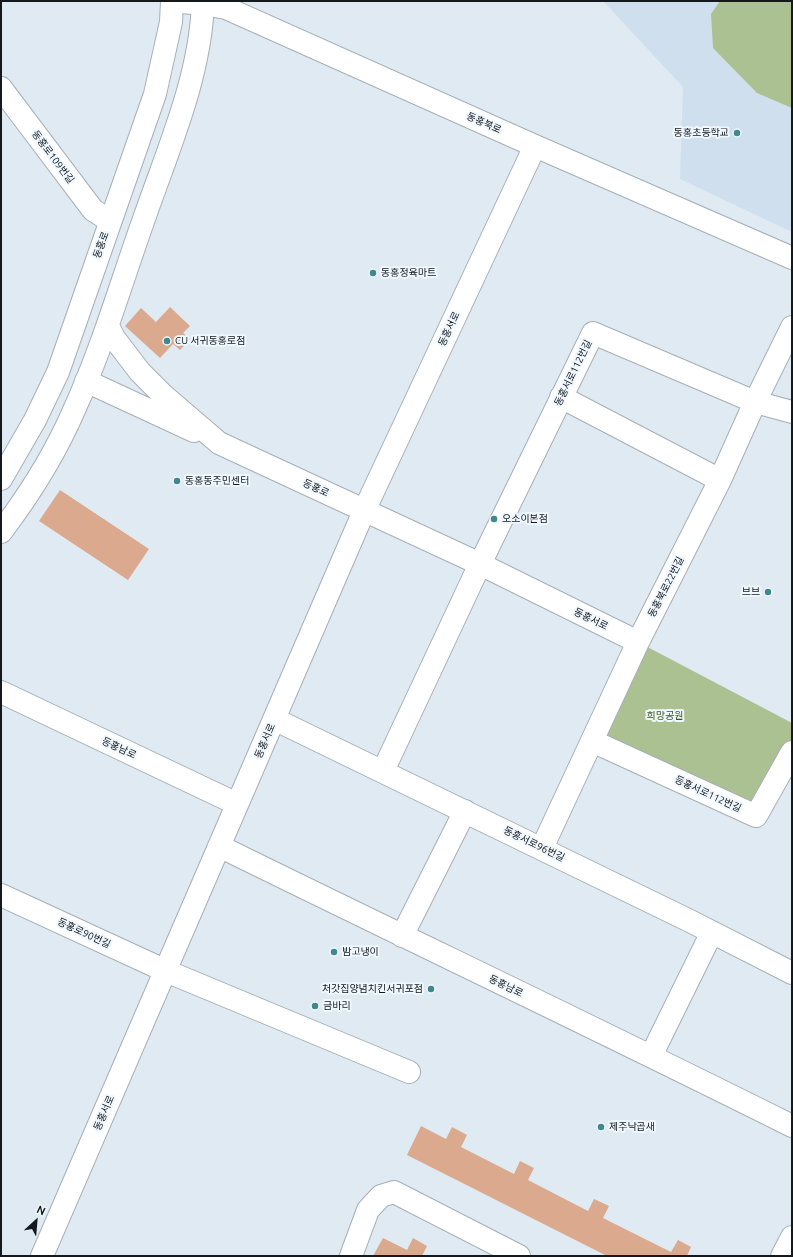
<!DOCTYPE html>
<meta charset="utf-8">
<style>
body{margin:0}
#map{position:relative;width:793px;height:1257px;overflow:hidden;background:#e0eaf3;font-family:Ubuntu,sans-serif}
canvas{display:block}
.frame{position:absolute;inset:0;border:2px solid #15181c;pointer-events:none}
.north{position:absolute;left:16px;top:1201px;width:40px;height:40px;-webkit-text-stroke:3px #eff7ff;paint-order:stroke;rotate:26deg;font-size:11px;font-weight:700;line-height:16px;text-align:center;color:#15181c}
.north::after{content:'';display:block;margin:auto;width:14px;height:18px;background:#15181c;clip-path:polygon(50% 0,100% 100%,50% 72%,0 100%)}
</style>
<div id="map">
<canvas width="793" height="1257"></canvas>
<div class="frame"></div>
<div class="north">N</div>
</div>
<script>
const ctx = document.querySelector('canvas').getContext('2d');
ctx.lineJoin = 'round';
function paint(path, color) { ctx.fillStyle = color; ctx.fill(path, 'evenodd'); }
function stroke(path, color, width, dash) { ctx.strokeStyle = color; ctx.lineWidth = width; ctx.lineCap = dash ? 'butt' : 'round'; ctx.setLineDash(dash || []); ctx.stroke(path); }
function write(font, color, halo, rows, align = 'center') {
  ctx.font = font + ' Ubuntu,"Noto Sans KR",sans-serif'; ctx.lineWidth = 4; ctx.setLineDash([]); ctx.textBaseline = 'middle'; ctx.strokeStyle = halo; ctx.fillStyle = color; for (const [text, x, y, turn = 0] of rows) {
    ctx.save(); ctx.translate(x, y); ctx.rotate((+turn || 0) * Math.PI / 180); ctx.textAlign = isNaN(turn) ? turn : align; if (halo) ctx.strokeText(text, 0, 0); ctx.fillText(text, 0, 0); ctx.restore();
  }
}
paint(new Path2D(`
 M603 1H792V232L680 179 683 87Z`), '#cfdfed');
paint(new Path2D(`
 M720 1H792V108L757 93 713 48 711 14Z
 M638 642 792 723V752L756 816 592 741Z`), '#acc192');
paint(new Path2D(`
 M170 307 190 326 183 333 190 339 180 350 173 344 160 358 125 326 141 308 156 322Z
 M60 490 149 549 128 580 39 521Z
 M421 1126 446 1139 452 1127 467 1135 461 1147 514 1174 520 1161 534 1168 528 1180 588 1211 594 1199 609 1206 603 1218 671 1252 678 1240 691 1247 687 1256H607L407 1155Z
 M383 1238 407 1250 413 1238 427 1246 422 1256H373Z`), '#dba98d');
const minor = new Path2D(`
 M172 1 203 4 226 8 535 146 792 258
 M1 88 93 210 110 221
 M108 326 114 338 140 372 162 394 219 443 480 564 383 771
 M86 381 194 431
 M561 397 720 480
 M638 642 480 564 593 333 755 402 792 412
 M1 692 237 804
 M274 719 690 921 792 973
 M592 741 756 816 792 752
 M219 846C410 940 602 1031 792 1126
 M542 848 638 642 720 480 755 402 792 327
 M1 895 166 971 409 1072
 M402 936 465 811
 M651 1056 712 932
 M42 1256 364 511 535 146
 M351 1256 368 1210 381 1196 394 1192 519 1256
 M782 1256 792 1237`);
const major = new Path2D(`
 M1 479 35 420 58 372 155 94 171 22 172 1
 M1 532C30 494 56 452 75 408 103 346 122 280 145 216 169 147 201 75 203 1`);
stroke(minor, '#a6afb8', 24);
stroke(major, '#a6afb8', 24);
stroke(minor, '#fff', 22);
stroke(major, '#fff', 22);
for (const [x, y, r, color] of [
 [737,133,4,"#40888a"],
 [373,273,4,"#40888a"],
 [167,341,4,"#40888a"],
 [177,481,4,"#40888a"],
 [494,519,4,"#40888a"],
 [768,592,4,"#40888a"],
 [334,952,4,"#40888a"],
 [431,989,4,"#40888a"],
 [315,1006,4,"#40888a"],
 [601,1127,4,"#40888a"]
]) { const dot = new Path2D(); dot.arc(x, y, r, 0, 2 * Math.PI); ctx.fillStyle = color; ctx.fill(dot); stroke(dot, '#eff7ff', 1.5); }
write('10px', '#15181c', '#eff7ff', [
 ["동홍북로",484,123,24],
 ["동홍로109번길",53,157,53],
 ["동홍로",101,245,-70],
 ["동홍서로",449,329,-65],
 ["동홍서로112번길",573,373,-64],
 ["동홍로",316,488,25],
 ["동홍북로22번길",666,587,-63],
 ["동홍서로",591,619,26],
 ["동홍서로",265,741,-67],
 ["동홍남로",119,748,25],
 ["동홍서로112번길",708,794,25],
 ["동홍서로96번길",534,844,26],
 ["동홍로90번길",84,933,25],
 ["동홍남로",506,986,26],
 ["동홍서로",104,1113,-67]
]);
write('10px', '#15181c', '#eff7ff', [
 ["동홍초등학교",729,133,"right"],
 ["동홍정육마트",381,273],
 ["CU 서귀동홍로점",175,341],
 ["동홍동주민센터",185,481],
 ["오소이본점",502,519],
 ["브브",760,592,"right"],
 ["밤고냉이",342,952],
 ["처갓집양념치킨서귀포점",423,989,"right"],
 ["금바리",323,1006],
 ["제주낙곱새",609,1127]
], 'left');
write('10px', '#3e570f', '#eff7ff', [
 ["희망공원",665,716]
]);
</script>
